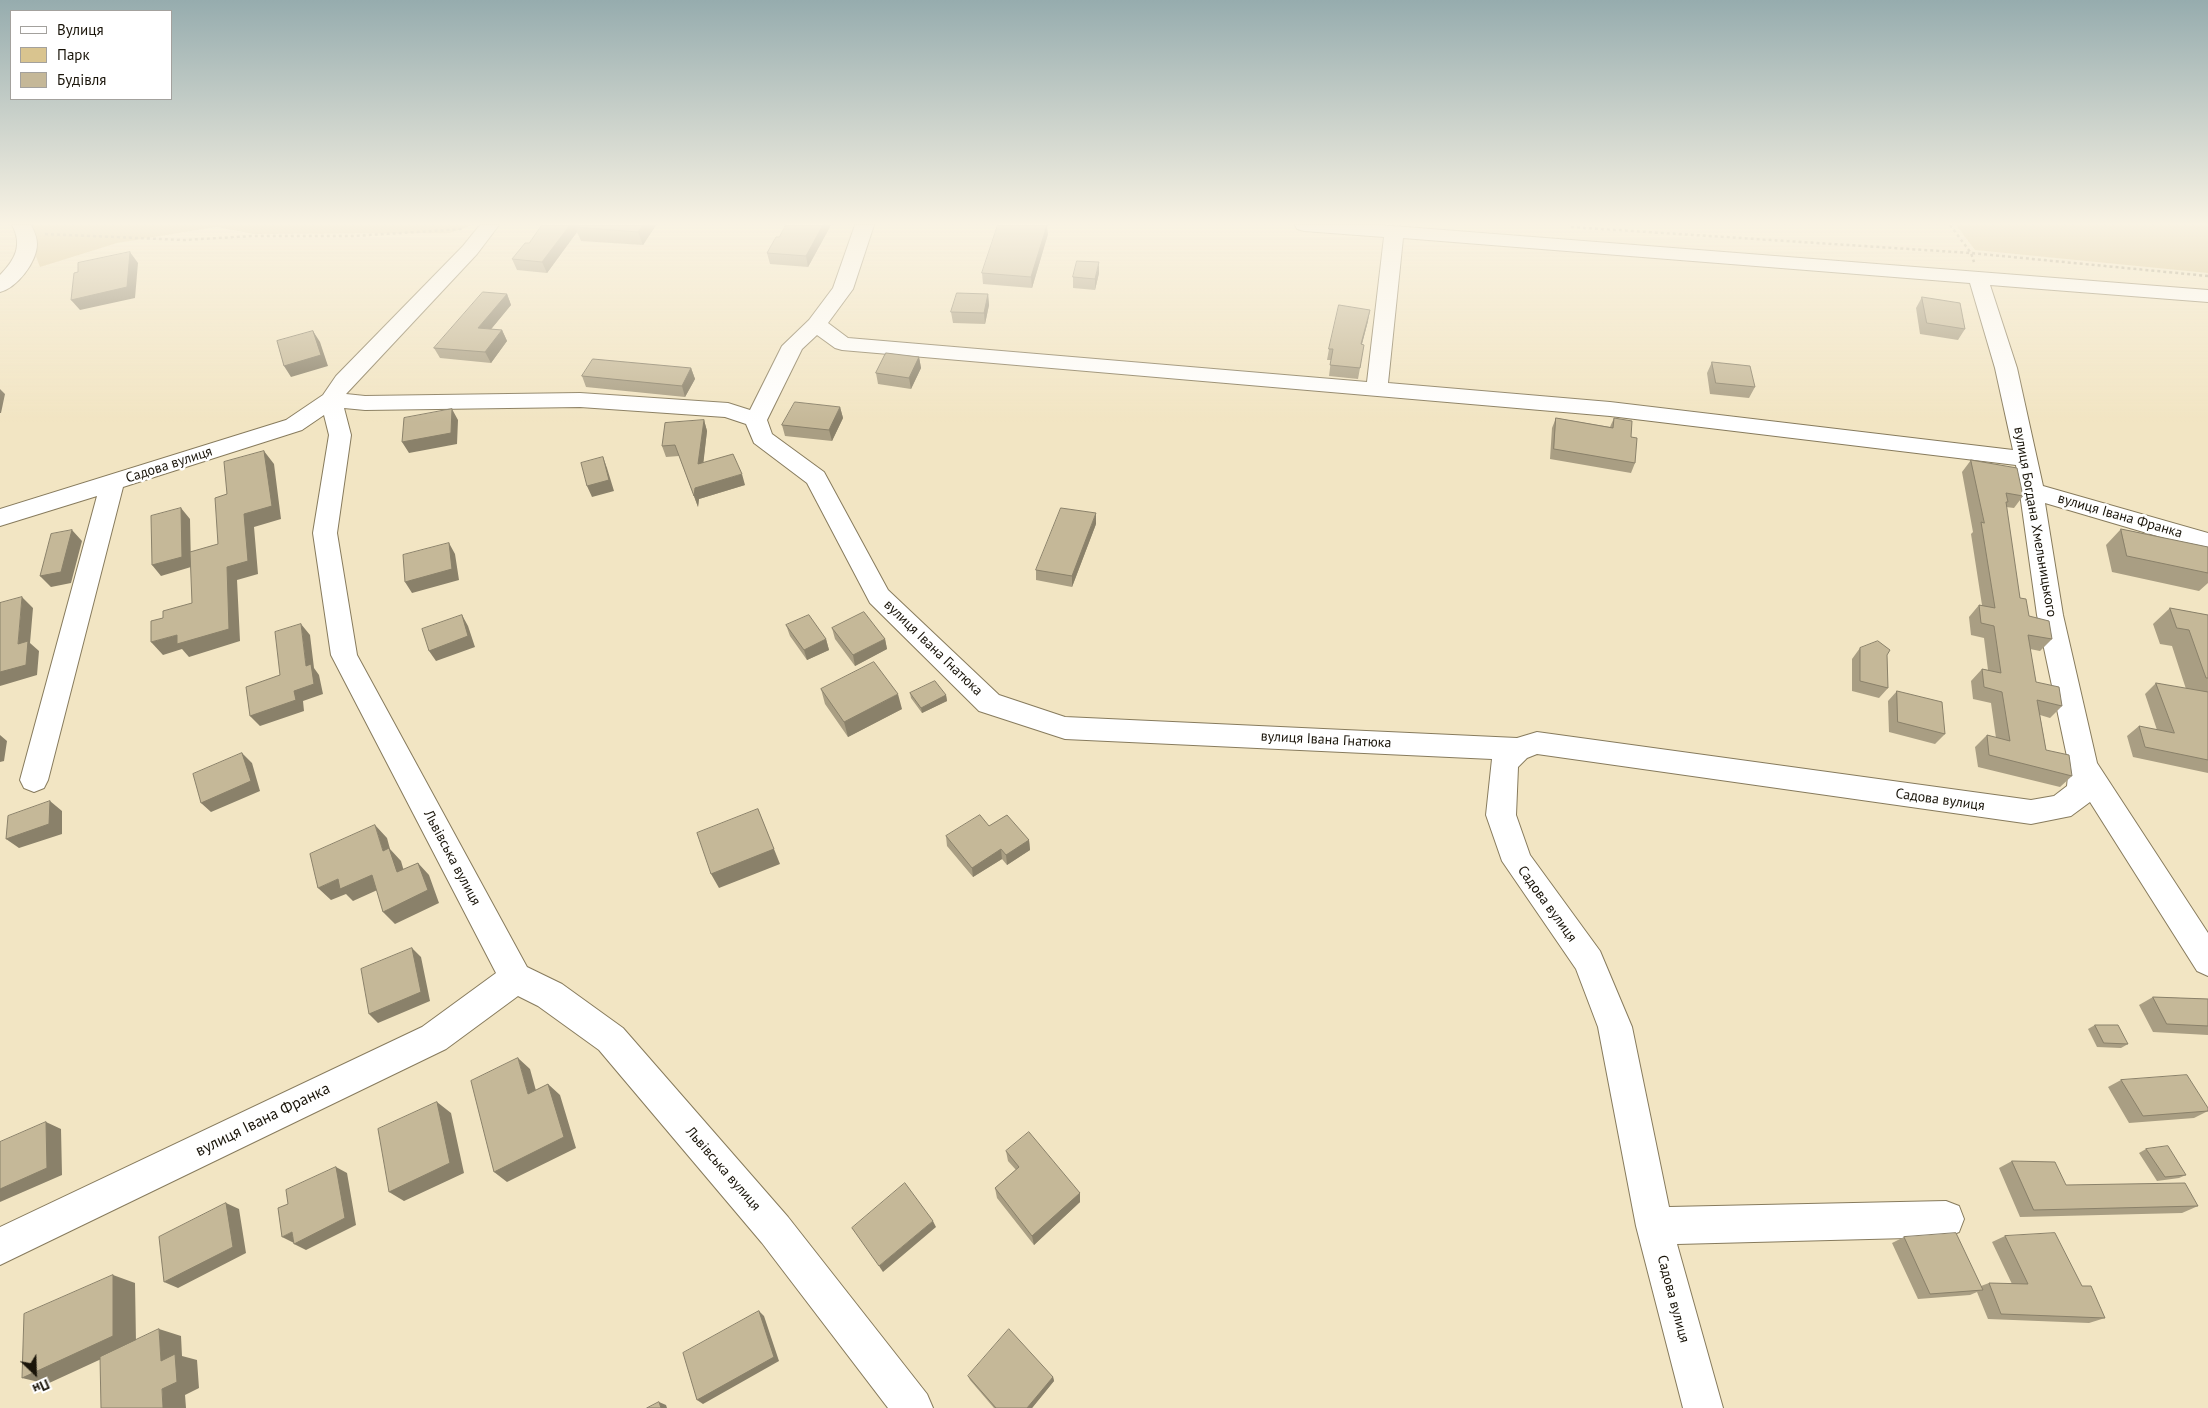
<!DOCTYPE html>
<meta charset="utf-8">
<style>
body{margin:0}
#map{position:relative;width:2208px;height:1408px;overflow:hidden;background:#f2e5c3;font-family:"PT Sans",sans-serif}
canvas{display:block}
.legend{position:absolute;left:10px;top:10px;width:162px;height:90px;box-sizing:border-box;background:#fff;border:1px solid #a3a19d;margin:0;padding:6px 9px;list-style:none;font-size:15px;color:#191409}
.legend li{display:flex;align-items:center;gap:10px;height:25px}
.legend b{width:25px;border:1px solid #a3a19d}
.north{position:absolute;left:10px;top:1348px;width:50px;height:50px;-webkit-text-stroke:4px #fff;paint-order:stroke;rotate:156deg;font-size:14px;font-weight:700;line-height:20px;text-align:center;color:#191409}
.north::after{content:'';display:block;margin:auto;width:18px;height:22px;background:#191409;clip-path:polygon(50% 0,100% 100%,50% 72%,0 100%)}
</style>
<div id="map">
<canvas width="2208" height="1408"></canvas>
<ul class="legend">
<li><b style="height:6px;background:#fff"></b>Вулиця</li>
<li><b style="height:14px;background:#d9c48f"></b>Парк</li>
<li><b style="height:14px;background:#c5b898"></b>Будівля</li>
</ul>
<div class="north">Пн</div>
</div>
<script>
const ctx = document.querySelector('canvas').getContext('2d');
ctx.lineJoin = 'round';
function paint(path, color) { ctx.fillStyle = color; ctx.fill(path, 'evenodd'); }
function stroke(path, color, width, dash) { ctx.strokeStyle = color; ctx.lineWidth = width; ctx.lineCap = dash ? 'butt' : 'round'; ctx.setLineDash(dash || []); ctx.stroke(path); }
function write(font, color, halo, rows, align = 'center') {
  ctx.font = font + ' "PT Sans",sans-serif'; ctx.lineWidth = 5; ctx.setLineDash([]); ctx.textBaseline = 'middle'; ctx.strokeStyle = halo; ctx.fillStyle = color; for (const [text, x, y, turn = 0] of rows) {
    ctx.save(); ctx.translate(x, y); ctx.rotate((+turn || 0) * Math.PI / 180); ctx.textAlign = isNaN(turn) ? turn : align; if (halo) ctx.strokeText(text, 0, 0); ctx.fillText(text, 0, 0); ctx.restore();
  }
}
paint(new Path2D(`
 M24 225H473L450 233 254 234 216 227 117 243 40 267Z
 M1956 225H2208V273L1975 250Z`), '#d9c48f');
const minor = new Path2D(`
 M12 225H31C34 231 37 237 37 244 37 262 17 288 0 292V275C15 260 23 245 12 225Z
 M480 225H499L477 254 346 394 365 396 580 393 728 403 750 410 782 346 809 320 833 288 855 225H874L853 289 828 323 848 338 1367 382 1384 237 1304 231 1297 229 1295 225H1380L2208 290V302L1990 285 2017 368 2043 486 2208 533V551L2045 503 2063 615 2097 763 2208 933V976L2197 971 2090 802 2071 816 2031 824 1537 754 1527 758 1518 767 1516 815 1530 855 1600 951 1632 1027 1669 1207 1946 1201 1959 1206 1964 1219 1959 1232 1946 1237 1677 1244 1723 1408H1683L1636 1226 1598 1027 1576 969 1502 861 1486 815 1492 759 1065 739 979 711 870 603 807 483 754 443 746 424 725 417 580 407 365 410 344 408 351 435 337 533 357 655 527 967 562 984 623 1028 788 1217 927 1394 933 1408H888L762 1243 599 1050 538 1006 518 996 446 1049 0 1265V1227L422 1027 496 973 331 655 313 533 329 435 324 415 302 430 123 487 48 780 44 788 34 792 24 788 20 780 97 496 0 526V509L286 420 323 395 336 376 463 246ZM1403 238 1970 283 1995 368 2013 450 1610 402 1388 383ZM817 335 835 348 842 350 1610 416 2016 465 2037 615 2069 766 2067 786 2054 796 2031 800 1537 732 1517 738 1065 717 999 695 888 590 824 472 772 434 767 420 802 349Z`);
stroke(minor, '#877b5d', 2);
stroke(new Path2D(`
 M1950 225 1971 253 1974 262
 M1571 227 1971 253 2208 276
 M45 234 184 240 253 236H353L463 229`), '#a0967d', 2.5, [3, 3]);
paint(minor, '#fff');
paint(new Path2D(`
 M542 225H656L643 245 581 241 577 232 547 273 517 270 512 259 529 243Z
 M831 225 808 267 770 264 767 253 779 237Z
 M1048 234 1032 288 983 284 982 273Z
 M1099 273 1095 290 1073 288V277Z
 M507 294 511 305 491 329 502 330 507 341 491 363 440 358 434 348Z
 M988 294 989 305 985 324 953 323 951 312Z
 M1922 297 1965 329 1958 340 1920 334 1916 308Z
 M1368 321 1362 344 1360 368 1358 379 1329 376 1331 360H1327L1329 349Z
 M919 357 921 368 911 389 878 384 876 373Z
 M1712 362 1755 387 1749 398 1710 394 1707 373Z
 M691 368 695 379 685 397 586 387 582 376Z
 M840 407 843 418 832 441 785 436 782 425Z
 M1556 418 1610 427 1614 418 1631 437 1635 463 1631 473 1550 459 1552 428Z
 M704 420 707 431 703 463 745 485 699 499 698 507 679 456 666 457 662 446Z
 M1971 460 2023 496 2014 508 2006 507 2020 598 2029 616 2052 639 2040 651 2030 649 2036 682 2062 706 2050 718 2040 715 2046 750 2072 776 2060 787 1978 767 1975 747 1987 735 1996 738 1991 703 1973 699 1971 681 1982 669 1988 670 1984 638 1971 635 1969 617 1979 605H1982L1971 534 1973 532 1962 472Z
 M1096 524 1072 587 1036 580V570Z
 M2121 529 2208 547V583L2199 591 2112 572 2106 545Z
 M2170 608 2208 615V773L2133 757 2127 736 2139 726 2157 730 2145 694 2156 683 2186 689 2172 646 2160 644 2153 624Z
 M786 625 826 639 829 650 807 660 790 636Z
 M832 628 885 639 887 649 855 666 835 639Z
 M1860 648 1887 655 1888 688 1879 698 1852 691V659Z
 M821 689 902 709 848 737 825 704Z
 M1897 691 1945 734 1935 744 1889 732 1888 701Z
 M910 693 946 695 947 701 922 713 911 698Z
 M989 826 1029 840 1030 850 1007 865 1002 859 973 877 947 846 946 836Z
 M2153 997 2208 999V1035L2153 1032 2139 1005Z
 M2095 1025 2128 1044 2121 1048 2097 1047 2088 1029Z
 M2121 1080 2208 1108V1111L2194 1118 2129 1123 2108 1087Z
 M2146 1149 2186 1175 2179 1178 2157 1181 2139 1153Z
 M1006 1151 1080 1193V1202L1034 1245 997 1198 995 1188 1016 1170 1008 1161Z
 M2012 1161 2066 1185 2198 1206 2182 1213 2020 1217 1999 1168Z
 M2005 1236 2082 1286 2105 1318 2089 1323 1988 1319 1977 1292 1970 1295 1918 1299 1892 1243 1904 1237 1981 1286 1989 1283 2012 1284 1992 1242Z
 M968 1376 1053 1377 1054 1381 1032 1408H994L970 1380Z`), '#a99e83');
paint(new Path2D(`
 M570 225H580L575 227 577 232 547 273 542 262Z
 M643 225H656L643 245 638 232Z
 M823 225H831L808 267 806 256Z
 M1047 225 1048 234 1032 288 1031 277Z
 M130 252 138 263 135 298 80 310 71 300Z
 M1099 262V273L1095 290V279Z
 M507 294 511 305 483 339 478 328Z
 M988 294 989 305 985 324 984 313Z
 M1370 310 1368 321 1359 355 1361 344Z
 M502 330 507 341 491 363 485 352Z
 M313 331 320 342 328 366 291 377 284 366Z
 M919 357 921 368 911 389 909 378Z
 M691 368 695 379 685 397 682 386Z
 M0 389 5 394 1 413H0Z
 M840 407 843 418 832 441 829 430Z
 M452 409 458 420 457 444 409 453 402 442Z
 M704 420 707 431 702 475 698 464Z
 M264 451 274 464 281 519 254 527 258 574 237 580 240 641 189 657 182 649 163 655 151 642 177 635 227 567Z
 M603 457 607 468 614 491 592 497 587 486Z
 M742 474 745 485 699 499 698 507 694 496 695 488Z
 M181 508 190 519 191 567 161 576 152 565Z
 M1096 513V524L1072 587V576Z
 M72 530 82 541 71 583 51 587 40 576Z
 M449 543 455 554 459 580 412 593 405 582Z
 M22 597 33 608 30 643 39 651 37 675 0 686V672L18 644Z
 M462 615 468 626 475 647 436 661 429 651Z
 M301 624 310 635 314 668 319 675 323 694 303 701 304 711 260 726 250 716 294 691 306 666Z
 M826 639 829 650 807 660 804 650Z
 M885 639 887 649 855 666 853 655Z
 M898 694 902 709 848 737 844 722Z
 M946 695 947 701 922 713 921 708Z
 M0 735 7 741 4 761 0 762Z
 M242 753 252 763 260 791 211 812 201 803Z
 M50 801 62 811V834L19 848 6 839Z
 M758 809 780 864 719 888 711 874Z
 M375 825 387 838 390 849 401 861 408 885 397 872 383 851Z
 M1029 840 1030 850 1007 865 1006 855Z
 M1001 849 1002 859 973 877 972 868Z
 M418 863 429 875 439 903 395 924 383 912Z
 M372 875 384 887 353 901 346 894 331 900 318 888 338 879Z
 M412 948 421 957 430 1001 378 1023 369 1014Z
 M518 1058 530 1069 540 1105 528 1094Z
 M548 1084 560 1095 576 1148 507 1182 494 1172Z
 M437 1102 451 1113 464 1173 404 1201 389 1192Z
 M46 1122 61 1129 62 1175 0 1202V1189Z
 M336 1167 347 1173 356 1225 306 1250 294 1244Z
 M1080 1193V1202L1034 1245 1032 1236Z
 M226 1203 239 1209 246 1253 178 1288 164 1282Z
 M933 1221 936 1227 883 1272 879 1266Z
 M292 1232 294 1243 282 1237Z
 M113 1275 135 1283 136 1343 47 1384 22 1378Z
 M759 1311 764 1316 779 1361 703 1404 697 1400Z
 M159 1329 181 1336 182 1356 197 1360 199 1388 185 1395 186 1408H163Z
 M1053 1377 1054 1381 1032 1408H1027Z
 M659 1402 666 1405 667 1408H661Z`), '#8a816a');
const building = new Path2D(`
 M542 225H570L542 262 512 259 525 243H529Z
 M577 225H643L638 232 575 227Z
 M786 225H823L806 256 767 253 776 237H779Z
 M998 225H1047L1031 277 982 273Z
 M130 252 127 287 71 300 74 273 78 272V263Z
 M1077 261 1099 262 1095 279 1073 277Z
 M483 292 507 294 478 328 502 330 485 352 434 348Z
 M957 293 988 294 984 313 951 312Z
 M1922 297 1960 303 1965 329 1927 323Z
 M1339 305 1370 310 1361 344 1364 345 1360 368 1330 365 1333 349H1329Z
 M313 331 321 355 284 366 277 341Z
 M886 353 919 357 909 378 876 373Z
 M593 359 691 368 682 386 582 376Z
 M1712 362 1750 366 1755 387 1716 383Z
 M795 402 840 407 829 430 782 425Z
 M452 409 451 433 402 442 404 418Z
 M1556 418 1613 428 1614 418 1632 421 1631 437 1637 438 1635 463 1554 449Z
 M704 420 698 464 733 454 742 474 695 488 694 496 675 445 662 446 665 423Z
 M264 451 272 506 244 514 248 561 227 567 229 629 177 644V635L151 642V621L163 618V611L192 603 190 552 218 544 215 498 227 494 224 462Z
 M603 457 609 480 587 486 581 463Z
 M1971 460 2017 468 2023 496 2006 493 2008 502H2006L2020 598 2026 599 2029 616 2049 621 2052 639 2028 635 2036 682 2059 687 2062 706 2037 700 2046 750 2069 755 2072 776 1989 755 1987 735 2010 741 2002 692 1984 687 1982 669 2001 673 1994 626 1981 623 1979 605 1995 608 1981 522 1984 523Z
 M181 508 182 557 152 565 151 516Z
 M1061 508 1096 513 1072 576 1036 570Z
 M2121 529 2208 547V573L2127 556Z
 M72 530 61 572 40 576 51 534Z
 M449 543 452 569 405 582 403 555Z
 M22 597 18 644 28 641 26 665 0 672V603Z
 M2170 608 2208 615V678H2206L2189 630 2177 628Z
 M864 612 885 639 853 655 832 628Z
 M462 615 468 636 429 651 422 629Z
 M809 615 826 639 804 650 786 625Z
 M301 624 306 666 311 664 314 684 294 691 296 700 250 716 246 687 280 675 275 632Z
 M1878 641 1890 650 1887 655 1888 688 1860 681V648Z
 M874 662 898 694 844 722 821 689Z
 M935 681 946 695 921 708 910 693Z
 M2156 683 2208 692V760L2145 747 2139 726 2174 733Z
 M1897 691 1942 702 1945 734 1898 722Z
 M242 753 251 781 201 803 193 774Z
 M50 801 49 824 6 839 8 816Z
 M758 809 774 849 711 874 697 833Z
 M980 815 989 826 1007 815 1029 840 1006 855 1001 849 972 868 946 836Z
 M375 825 383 851 389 848 397 872 418 863 428 890 383 912 372 875 340 889 338 879 318 888 310 854Z
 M412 948 421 992 369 1014 361 969Z
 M2153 997 2208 999V1026L2167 1024Z
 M2095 1025H2118L2128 1044 2104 1043Z
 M518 1058 528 1094 548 1084 564 1137 494 1172 471 1081Z
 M2187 1075 2208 1108V1111L2143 1116 2121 1080Z
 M437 1102 450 1163 389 1192 378 1129Z
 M46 1122 47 1168 0 1189V1142Z
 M1029 1132 1080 1193 1032 1236 995 1188 1019 1167 1006 1151Z
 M2168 1146 2186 1175 2165 1177 2146 1149Z
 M2012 1161 2055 1162 2066 1185 2185 1183 2198 1206 2034 1210Z
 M336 1167 345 1218 294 1244 292 1232 282 1237 278 1208 288 1204 286 1190Z
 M905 1183 933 1221 879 1266 852 1228Z
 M226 1203 233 1247 164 1282 159 1237Z
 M1956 1233 1983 1290 1930 1294 1904 1237Z
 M2055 1233 2082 1286H2091L2105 1318 2001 1314 1989 1283 2028 1284 2005 1236Z
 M113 1275V1336L22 1378 24 1314Z
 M759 1311 774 1357 697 1400 683 1353Z
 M159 1329 161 1361 175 1354 177 1382 162 1389 163 1408H101L100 1357Z
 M1009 1329 1053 1377 1027 1408H996L968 1376Z
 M659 1402 661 1408H647Z`);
paint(building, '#c5b898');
stroke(building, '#8a816a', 1);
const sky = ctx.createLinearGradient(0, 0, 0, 422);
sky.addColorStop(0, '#96acae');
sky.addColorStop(0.53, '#f9f3e4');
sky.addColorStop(1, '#f9f3e400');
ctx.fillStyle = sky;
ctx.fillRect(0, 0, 2208, 422);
write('14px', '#191409', '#fff', [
 ["Садова вулиця",169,465,-18],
 ["вулиця Івана Франка",2120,516,16],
 ["вулиця Богдана Хмельницького",2035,522,80],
 ["вулиця Івана Гнатюка",933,648,44],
 ["вулиця Івана Гнатюка",1326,740,3],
 ["Садова вулиця",1940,800,8],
 ["Львівська вулиця",452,858,62],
 ["Садова вулиця",1547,904,54],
 ["Львівська вулиця",723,1169,49],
 ["Садова вулиця",1673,1299,75]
]);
write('16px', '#191409', '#fff', [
 ["вулиця Івана Франка",263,1120,-26]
]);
</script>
